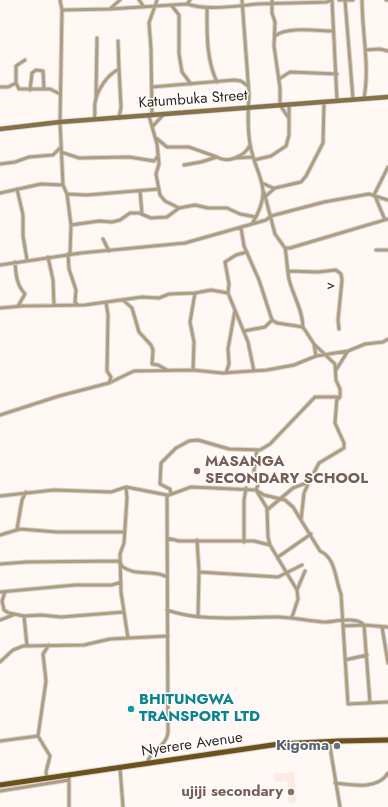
<!DOCTYPE html>
<style>
body{margin:0}
canvas{display:block;background:#fff8f5}
</style>
<canvas width="388" height="807"></canvas>
<script>
const ctx = document.querySelector('canvas').getContext('2d');
ctx.lineJoin = 'round';
function paint(path, color) { ctx.fillStyle = color; ctx.fill(path, 'evenodd'); }
function stroke(path, color, width, dash) { ctx.strokeStyle = color; ctx.lineWidth = width; ctx.lineCap = dash ? 'butt' : 'round'; ctx.setLineDash(dash || []); ctx.stroke(path); }
function write(font, color, halo, rows, align = 'center') {
  ctx.font = font + ' Jost,sans-serif'; ctx.lineWidth = 3; ctx.setLineDash([]); ctx.textBaseline = 'middle'; ctx.strokeStyle = halo; ctx.fillStyle = color; for (const [text, x, y, turn = 0] of rows) {
    ctx.save(); ctx.translate(x, y); ctx.rotate((+turn || 0) * Math.PI / 180); ctx.textAlign = isNaN(turn) ? turn : align; if (halo) ctx.strokeText(text, 0, 0); ctx.fillText(text, 0, 0); ctx.restore();
  }
}
paint(new Path2D(`
 M294 772 296 802 289 803 287 781 275 782 274 774Z`), '#fbebe3');
const minor = new Path2D(`
 M60 0 62 10 60 122 63 185 67 194 87 195 159 189
 M139 0 144 7
 M272 0V13L275 22 274 46 280 88V105L288 117
 M332 0 337 100
 M339 0H353
 M345 0 353 99
 M362 0C362 33 370 66 364 98
 M386 0H388
 M187 4C209 11 234 6 257 4 280 3 304 3 327 2L331 0
 M172 6 179 15V54L182 72 191 84
 M111 8 120 0
 M207 8C207 33 206 59 217 82
 M62 10 110 9 187 4 190 0
 M275 36C287 26 318 31 333 31
 M365 50 380 49 388 51
 M25 60 16 66V83L19 89H50L60 94
 M279 79 290 72 337 74
 M0 87H8L16 83
 M152 87 234 80 241 81 248 86
 M30 90 32 73 36 70 43 71 44 89
 M96 97 97 38
 M152 115 151 49 149 23 157 0
 M149 116 157 144 159 164 156 174 160 195 165 201 179 208
 M119 118 121 107 119 69
 M94 119C96 114 94 108 95 103 97 90 107 75 119 69L118 41
 M153 126 163 115
 M156 138 167 147H189L217 157
 M61 152 79 158 129 157 154 161 158 156
 M236 158 253 157
 M254 160 271 156 286 146 289 135V105
 M0 164 15 162 29 157 53 155 61 147
 M184 165 201 162 217 157C228 164 245 156 250 145
 M262 183 273 188
 M17 189 23 215V236L27 260
 M140 191 142 214
 M264 192 275 234 285 248H290L388 219
 M0 193 41 184 63 185
 M67 194 71 225 70 254
 M374 195 388 167
 M266 196 275 188 301 182 306 176 323 143 324 102
 M375 196 388 200
 M252 224 266 220 271 216 324 202 369 194 375 196 385 220
 M71 225 99 221 112 222 120 220 130 213H139L151 218 167 217 179 208 195 205 208 208H227L240 214 256 217
 M241 228 244 246 259 280 272 320 277 323 303 327 314 344 316 356
 M103 239 109 251
 M285 248C287 258 287 269 289 279 293 296 303 310 303 328
 M376 250H388
 M68 254 69 269 76 290 75 302 78 305
 M48 257 53 280 54 305
 M15 262C16 274 16 284 25 294L18 306
 M0 265 81 253 185 243 252 224C275 186 256 179 250 144 247 127 248 111 249 94L242 0
 M288 271 318 272 336 270 341 274 342 280 338 320 339 329
 M228 293 229 284 225 262 236 255 247 252
 M123 300 132 308 139 332 151 345 153 350 152 364 158 365 167 370
 M106 302 108 315 107 371 111 377 109 383
 M0 308 22 306 85 305 142 297 159 298 169 294 195 293
 M244 331 265 327 272 320
 M315 345 335 364 336 380 340 389V397L337 400
 M193 370 194 342 190 322 195 293 211 290 228 293 248 342 254 371
 M336 370 348 351
 M226 373 229 364 228 349 235 310
 M0 415 59 396 109 383 134 371 193 370 222 373 267 370 294 365 316 356 348 351 365 344 383 342 388 339
 M257 450 254 471 258 485 256 490 264 495 285 500 293 507 320 551C336 558 335 579 341 594L348 704 388 702
 M126 487 127 498 124 543 120 554 121 592 128 638
 M171 494 170 489 160 484 161 463 176 448 189 441 198 440 229 449 260 450 270 444 315 397H337L335 423 344 443V448L319 463 309 482 293 488 267 510
 M169 495 191 487 256 490 267 508 268 537 270 545
 M0 496 54 490 111 492 126 487 167 495 168 733C166 747 150 750 147 763
 M301 520 304 493 309 482
 M17 529 22 500 26 492
 M0 535 20 529 57 532H123
 M167 538 179 541H254L270 545 297 590 298 599 292 617
 M197 540 199 572 198 617
 M244 542V500L246 488
 M278 557 311 534
 M0 564 26 562 118 561 121 564
 M122 566C134 577 155 569 167 577
 M199 572 278 577 302 565
 M297 590 305 571
 M0 592 75 585H112L121 582
 M5 592 2 601 4 610 9 613 24 616 41 615 61 617 124 612
 M167 610C200 622 243 617 277 617 293 617 307 621 323 622 334 622 356 616 364 625L370 703
 M24 616 27 646
 M0 620 13 615
 M343 626 364 625 388 627
 M382 627 388 663
 M345 660 367 655
 M0 662 13 650 23 646 84 645 110 639 168 636
 M0 741 38 736
 M329 741 340 807
 M120 768 123 807
 M47 778 46 772 50 756 38 736 46 681 43 654 49 645
 M69 778V807
 M335 783C352 785 378 790 388 773
 M0 791 69 780`);
const secondary = new Path2D(`
 M0 129 60 122 388 97`);
const primary = new Path2D(`
 M0 785 279 744 339 741 388 740`);
stroke(minor, '#dbd3cf', 5);
stroke(secondary, '#dbd3cf', 6);
stroke(primary, '#dbd3cf', 7);
stroke(minor, '#ac9e83', 3);
stroke(secondary, '#867249', 4.5);
stroke(primary, '#6b521c', 5);
for (const [x, y, r, color] of [
 [197,471,4,"#8d6e63"],
 [131,709,4,"#0f9aa8"],
 [337,746,4,"#6b7280"],
 [291,792,4,"#8d6e63"]
]) { const dot = new Path2D(); dot.arc(x, y, r, 0, 2 * Math.PI); ctx.fillStyle = color; ctx.fill(dot); stroke(dot, '#fff', 1.5); }
write('15px', '#352923', '#fff', [
 ["Katumbuka Street",193,100,-4],
 ["v",331,286,-89],
 ["Nyerere Avenue",192,745,-8]
]);
write('bold 15px', '#785e54', '#fff', [
 ["MASANGA",205,462],
 ["SECONDARY SCHOOL",205,479],
 ["ujiji secondary",283,792,"right"]
], 'left');
write('bold 15px', '#0d838f', '#fff', [
 ["BHITUNGWA",139,700],
 ["TRANSPORT LTD",139,717]
], 'left');
write('bold 15px', '#5b616d', '#fff', [
 ["Kigoma",329,746]
], 'right');
</script>
